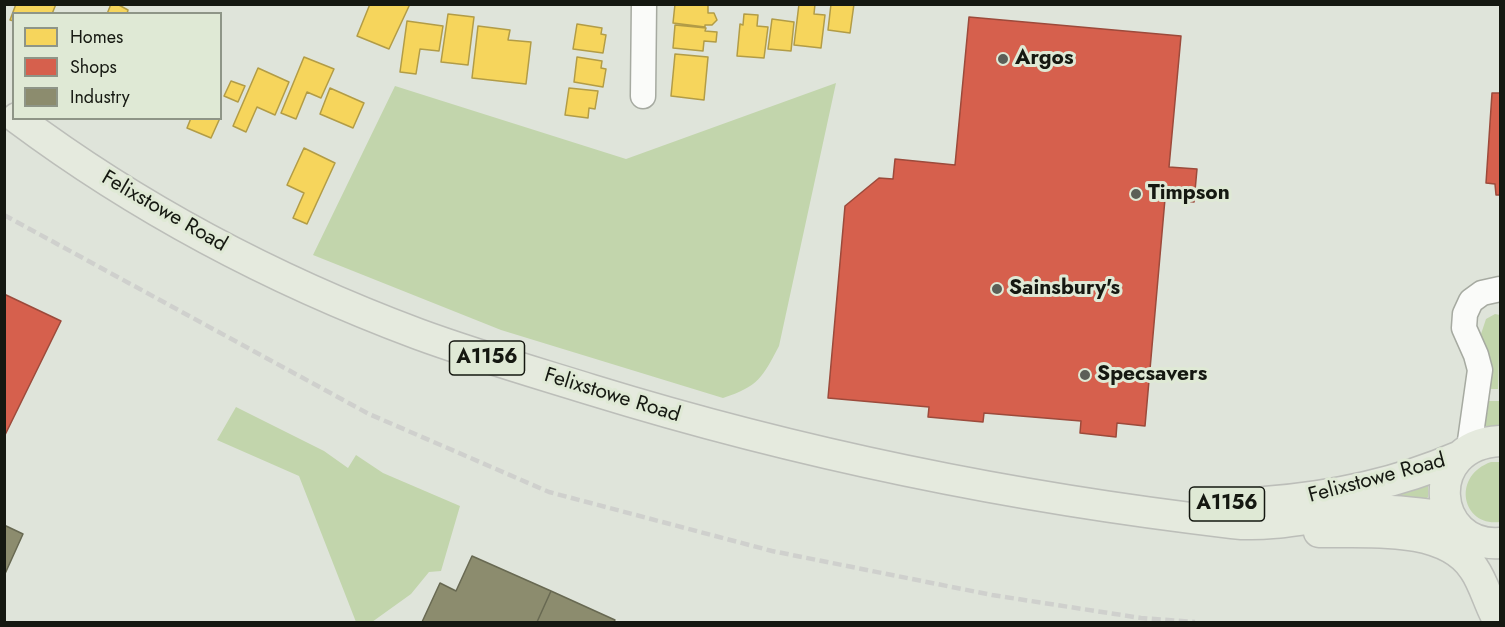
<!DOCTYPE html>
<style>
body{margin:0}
#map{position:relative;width:1505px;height:627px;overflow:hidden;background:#dfe4da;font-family:Jost,sans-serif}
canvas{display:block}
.frame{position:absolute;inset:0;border:6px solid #151811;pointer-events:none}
.legend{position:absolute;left:12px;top:12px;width:210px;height:108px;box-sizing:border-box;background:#dfe9d5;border:2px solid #8e9587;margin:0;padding:8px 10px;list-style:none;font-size:18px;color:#151811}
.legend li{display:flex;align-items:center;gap:12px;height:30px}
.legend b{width:30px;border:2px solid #8e9587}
</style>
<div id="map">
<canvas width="1505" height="627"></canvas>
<div class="frame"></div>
<ul class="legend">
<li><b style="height:16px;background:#f6d55c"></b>Homes</li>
<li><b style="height:16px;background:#d6604d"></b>Shops</li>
<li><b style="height:16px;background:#8c8c6e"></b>Industry</li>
</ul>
</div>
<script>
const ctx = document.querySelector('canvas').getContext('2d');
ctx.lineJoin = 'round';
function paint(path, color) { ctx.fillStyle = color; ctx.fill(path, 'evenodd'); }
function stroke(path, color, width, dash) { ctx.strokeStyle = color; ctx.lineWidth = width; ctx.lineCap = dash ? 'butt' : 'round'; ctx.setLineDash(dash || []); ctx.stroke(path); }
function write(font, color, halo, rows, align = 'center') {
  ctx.font = font + ' Jost,sans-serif'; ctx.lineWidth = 6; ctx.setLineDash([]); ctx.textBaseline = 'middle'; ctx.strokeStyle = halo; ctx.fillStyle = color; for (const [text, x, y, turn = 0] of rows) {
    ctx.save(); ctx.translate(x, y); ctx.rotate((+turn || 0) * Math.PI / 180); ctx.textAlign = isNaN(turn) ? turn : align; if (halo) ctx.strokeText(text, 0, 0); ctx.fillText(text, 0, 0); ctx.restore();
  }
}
paint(new Path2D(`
 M836 83 779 346C762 378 759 386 723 398L501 330 313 255 395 86 626 159Z
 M1495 314 1500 315 1498 389H1489L1488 354 1481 334 1486 319Z
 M1489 401H1499L1500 427 1485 426Z
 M236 407 324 451 348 468 356 455 383 473 460 506 441 571 429 572 411 594 372 622H356L299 476 217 440Z
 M1491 462H1500V522C1462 527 1451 476 1491 462Z
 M1425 484 1428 485V497L1424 502 1369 498Z`), '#c2d5ac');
const homes = new Path2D(`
 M16 4H56L52 14H14V21L10 20Z
 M111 4H117L128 10 127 14H107Z
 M370 4H410L389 49 357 36Z
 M675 4H708V13H714L717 20 712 25H705V27L673 23Z
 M799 4H815L814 14 825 15 821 48 794 45Z
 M831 4H854L850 33 828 30Z
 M448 14 474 17 468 65 441 62Z
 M744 14 758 15 757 26 768 27 764 58 737 56 740 24 743 25Z
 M772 19 794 22 791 51 768 49Z
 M407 21 443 26 439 51 420 49 416 74 400 72Z
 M577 24 602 28 601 34 606 35 603 53 573 49Z
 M675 25 706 28 705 31 717 32 716 42 704 41 703 51 673 48Z
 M478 26 510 30 508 40 531 42 526 84 472 78Z
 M675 54 708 57 704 100 671 96Z
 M304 57 334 69 321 98 307 92 296 119 281 113Z
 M577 57 602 61 601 68 606 69 603 87 574 82Z
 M258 68 289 82 275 115 257 107 246 132 233 126Z
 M231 81 245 86 238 102 224 96Z
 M330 88 364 103 353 128 320 114Z
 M569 88 598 91 595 109 589 108 588 118 565 115Z
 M191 118H220L211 138 187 128Z
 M304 148 335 163 307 224 293 218 304 193 287 185Z`);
paint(homes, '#f6d55c');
stroke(homes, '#b29c46', 1.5);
const shops = new Path2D(`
 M969 17 1181 36 1169 167 1197 169 1194 202 1165 199 1145 426 1117 423 1116 437 1080 433 1081 421 984 413 983 422 928 417 929 407 828 398 845 206 879 178 893 179 895 159 955 165Z
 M1492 93H1500V195H1496L1495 184 1486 183Z
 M4 294 61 321 4 437Z`);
paint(shops, '#d6604d');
stroke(shops, '#9c4a3b', 1.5);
const industry = new Path2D(`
 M4 525 23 534 4 576Z
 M472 556 551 591 537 622H422L440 583 456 591Z
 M551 591 615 620 614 622H537Z`);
paint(industry, '#8c8c6e');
stroke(industry, '#686952', 1.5);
const minor = new Path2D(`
 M643 96 644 4
 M1469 448 1480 370 1476 355 1464 328 1465 314 1471 301 1482 293 1500 289`);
const major = new Path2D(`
 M17 118C139 209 276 281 418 334 475 355 534 372 592 390 800 454 1015 498 1232 523 1272 528 1320 515 1360 511 1390 509 1421 513 1451 518
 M1500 441C1421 445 1432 548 1500 543
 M1265 502C1331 497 1398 483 1458 457
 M1319 532C1365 533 1445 524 1474 569 1483 582 1488 600 1495 614`);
stroke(minor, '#a6aaa1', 27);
stroke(major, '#bcbeb9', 33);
stroke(minor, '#fafbf9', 24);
stroke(major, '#e5eade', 30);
stroke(new Path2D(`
 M4 215 369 414 549 492 772 551 992 595 1141 618 1195 622`), '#cfd0cd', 4.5, [9, 4.5]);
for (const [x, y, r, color] of [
 [1003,59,6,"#5c5f57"],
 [1136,194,6,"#5c5f57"],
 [997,289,6,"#5c5f57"],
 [1085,375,6,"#5c5f57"]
]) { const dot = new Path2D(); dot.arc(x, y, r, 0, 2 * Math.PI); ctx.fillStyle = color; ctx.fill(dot); stroke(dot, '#dfe9d5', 2); }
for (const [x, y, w] of [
 [487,358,75],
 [1227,504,75]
]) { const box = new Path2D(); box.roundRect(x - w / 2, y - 17, w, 34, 4.5); ctx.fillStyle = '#dfe9d5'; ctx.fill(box); stroke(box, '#151811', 1.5); }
write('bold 20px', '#151811', null, [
 ["A1156",487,358],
 ["A1156",1227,504]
]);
write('bold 21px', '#151811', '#dfe9d5', [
 ["Argos",1015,59],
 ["Timpson",1148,194],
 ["Sainsbury's",1009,289],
 ["Specsavers",1097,375]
], 'left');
write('21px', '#151811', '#dfe9d5', [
 ["Felixstowe Road",164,212,30],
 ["Felixstowe Road",612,396,17],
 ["Felixstowe Road",1377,479,-15]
]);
</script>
